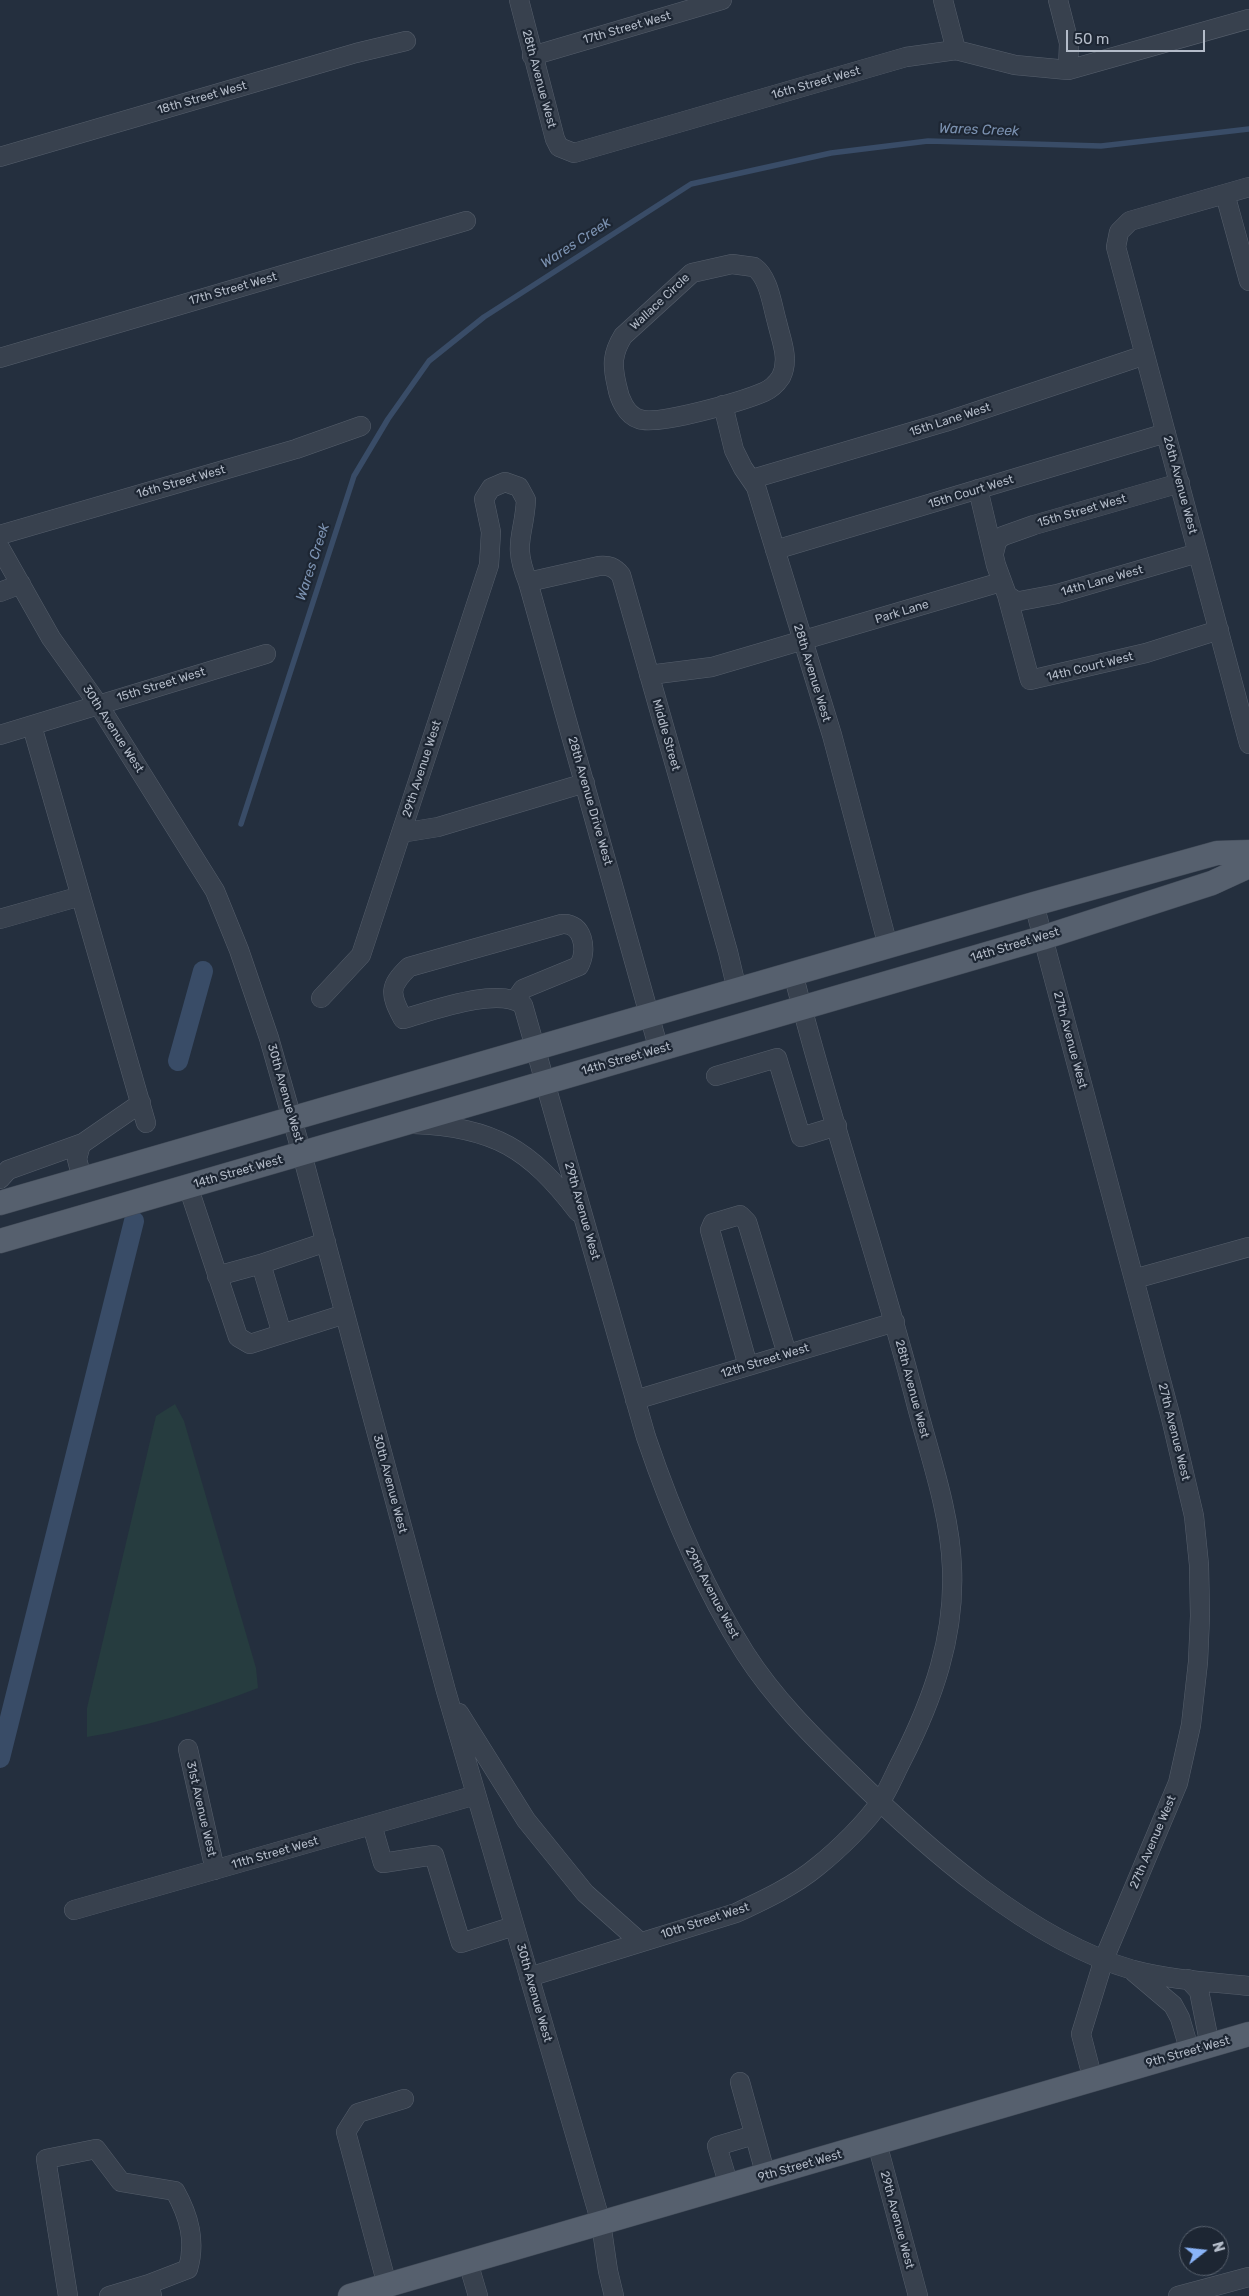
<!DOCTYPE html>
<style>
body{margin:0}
#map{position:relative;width:1249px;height:2296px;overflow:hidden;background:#242f3e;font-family:Rubik,sans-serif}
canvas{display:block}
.north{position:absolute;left:1179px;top:2226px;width:50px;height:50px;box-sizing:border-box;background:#1d2633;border:1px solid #59626f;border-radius:50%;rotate:74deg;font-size:14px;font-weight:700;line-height:20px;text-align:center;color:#b4bcc9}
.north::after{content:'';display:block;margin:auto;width:18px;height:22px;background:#8ab4f8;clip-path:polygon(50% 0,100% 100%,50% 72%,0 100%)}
.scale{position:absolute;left:1066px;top:30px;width:139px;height:22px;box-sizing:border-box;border:2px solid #b4bcc9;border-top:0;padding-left:6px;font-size:15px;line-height:18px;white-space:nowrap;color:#b4bcc9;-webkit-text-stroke:4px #1d2633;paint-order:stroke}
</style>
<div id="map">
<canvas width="1249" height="2296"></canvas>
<div class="north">N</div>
<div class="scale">50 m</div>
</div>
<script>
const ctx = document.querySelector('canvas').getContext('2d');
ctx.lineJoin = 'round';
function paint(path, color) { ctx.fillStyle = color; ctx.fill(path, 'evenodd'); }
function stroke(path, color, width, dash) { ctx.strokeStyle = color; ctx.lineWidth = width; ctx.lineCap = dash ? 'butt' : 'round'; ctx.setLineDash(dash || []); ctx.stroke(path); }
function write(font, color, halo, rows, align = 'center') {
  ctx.font = font + ' Rubik,sans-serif'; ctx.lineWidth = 4.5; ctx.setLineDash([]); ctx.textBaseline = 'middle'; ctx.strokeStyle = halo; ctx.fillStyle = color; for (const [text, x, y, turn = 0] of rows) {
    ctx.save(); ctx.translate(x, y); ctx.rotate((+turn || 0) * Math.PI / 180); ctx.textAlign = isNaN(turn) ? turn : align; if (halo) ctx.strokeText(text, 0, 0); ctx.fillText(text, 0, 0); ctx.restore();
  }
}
paint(new Path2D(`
 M175 1404 184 1421 256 1668 258 1688C204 1709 145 1727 87 1737V1708L156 1416Z`), '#263c3f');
stroke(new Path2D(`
 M241 824 354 476 388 419 429 361 484 317 691 184 831 153 928 141 1101 146 1249 129`), '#394c67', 5.5);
stroke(new Path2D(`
 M178 1061 203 971
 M0 1758 134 1221`), '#394c67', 20);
const minor = new Path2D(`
 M519 0 555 139 559 147 574 153 906 57 956 50 1015 65 1068 70 1249 19
 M943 0 956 50
 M1058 0 1069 43 1068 70
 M532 56 722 0
 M0 157 356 53 406 41
 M1249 187 1130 221 1119 232 1116 247 1249 744
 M1225 194 1249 281
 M732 264 754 267C769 277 772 305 777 322 781 340 790 359 781 377 777 383 771 389 764 392 743 401 658 426 639 419 626 415 619 398 617 386 612 365 612 354 623 336L692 273Z
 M0 358 466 221
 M723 405 734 450 743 468 756 487 832 735 888 946
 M752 479 945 422 1145 355
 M978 489 996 565 1007 595 1030 680 1146 653 1219 630
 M0 535 296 449 361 426
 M0 548 51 638 98 704 215 891 239 950 269 1038 302 1154 446 1691 601 2223 608 2271 614 2296
 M775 550 1166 433
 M994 553 997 541 1003 536 1034 525 1180 483
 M528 582 599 566C609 565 614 567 621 575L728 952 737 990
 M0 592 21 584
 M1007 595 1014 600 1020 601 1057 594 1198 553
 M649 675 712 667 1001 582
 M32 726 146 1123
 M0 735 266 654
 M401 833 438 827 585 783
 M1034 904 1171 1418 1194 1516 1199 1565 1200 1616 1198 1662 1191 1725 1178 1783 1104 1959 1081 2034 1093 2080
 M0 919 81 896
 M321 998 361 955 489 565 491 532 484 499 491 488 505 482 519 487 526 500C524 537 512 543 528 582L659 1050
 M516 999 523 989 579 966C588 950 583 922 562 924L409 967C388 987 390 994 403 1019 432 1011 498 986 523 1005L646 1437C672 1514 702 1585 745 1653 774 1698 810 1734 848 1771 924 1846 1029 1940 1133 1970 1171 1980 1211 1982 1249 1986
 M716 1076 777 1058 801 1137 837 1126
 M414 1124C494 1127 530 1149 578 1212
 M81 1144 77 1159 82 1179
 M0 1179 8 1170 83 1143 141 1103
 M188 1186 238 1337 250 1344 345 1314
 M261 1264 282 1334
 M217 1276 261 1264 326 1242
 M1134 1279 1249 1247
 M748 1366 710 1230 713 1223 740 1215 747 1222 787 1354
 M635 1400 895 1322
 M459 1713 526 1820 585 1893 640 1942
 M188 1749 215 1870
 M372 1825 383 1863 434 1855 461 1943 514 1926
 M74 1910 476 1795
 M1134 1972 1173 2005 1180 2018 1190 2052
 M529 1977 736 1913C764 1900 794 1886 818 1866 838 1850 867 1822 880 1802 889 1789 895 1773 902 1760 933 1699 955 1637 952 1568 950 1511 929 1454 915 1399 878 1256 829 1116 793 973
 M1188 1979 1199 1991 1210 2046
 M740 2082 766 2176
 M877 2143 918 2296
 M729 2186 717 2146 754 2135
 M468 2262 478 2296
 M387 2285 346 2132 358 2113 404 2099
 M68 2296 46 2159 96 2149 121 2182 175 2191C189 2216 196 2241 188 2269L149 2284 152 2296
 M109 2296 149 2284
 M1178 2296 1249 2277`);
const major = new Path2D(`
 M0 1203 1034 904 1217 853 1249 852
 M0 1241 1042 938 1212 883 1249 866
 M350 2296 1249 2034`);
stroke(minor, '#565f6c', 20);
stroke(major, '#414a57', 25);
stroke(minor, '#38414e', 19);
stroke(major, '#56606e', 24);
write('12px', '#b4bcc9', '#1d2633', [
 ["17th Street West",627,28,-16],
 ["28th Avenue West",539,79,75],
 ["16th Street West",816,83,-16],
 ["18th Street West",202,98,-16],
 ["17th Street West",233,289,-16],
 ["Wallace Circle",660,302,-43],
 ["15th Lane West",950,420,-18],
 ["16th Street West",181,482,-16],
 ["26th Avenue West",1180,485,75],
 ["15th Court West",971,492,-17],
 ["15th Street West",1082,511,-16],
 ["14th Lane West",1102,581,-16],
 ["Park Lane",902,612,-17],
 ["14th Court West",1090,667,-14],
 ["28th Avenue West",812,673,73],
 ["15th Street West",161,685,-17],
 ["30th Avenue West",113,729,57],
 ["Middle Street",666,735,74],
 ["29th Avenue West",422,769,-72],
 ["28th Avenue Drive West",590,801,74],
 ["14th Street West",1015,945,-17],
 ["27th Avenue West",1070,1040,75],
 ["14th Street West",626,1059,-16],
 ["30th Avenue West",285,1093,74],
 ["14th Street West",238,1172,-16],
 ["29th Avenue West",582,1211,74],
 ["12th Street West",765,1361,-17],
 ["28th Avenue West",912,1389,75],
 ["27th Avenue West",1174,1432,76],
 ["30th Avenue West",390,1484,75],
 ["29th Avenue West",712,1593,62],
 ["31st Avenue West",201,1809,77],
 ["27th Avenue West",1153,1842,-67],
 ["11th Street West",275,1853,-16],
 ["10th Street West",705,1921,-18],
 ["30th Avenue West",534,1993,74],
 ["9th Street West",1188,2052,-16],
 ["9th Street West",800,2166,-16],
 ["29th Avenue West",897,2220,75]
]);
write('italic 14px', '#7c92b1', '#1d2633', [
 ["Wares Creek",979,130,2],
 ["Wares Creek",576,243,-33],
 ["Wares Creek",313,562,-72]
]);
</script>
